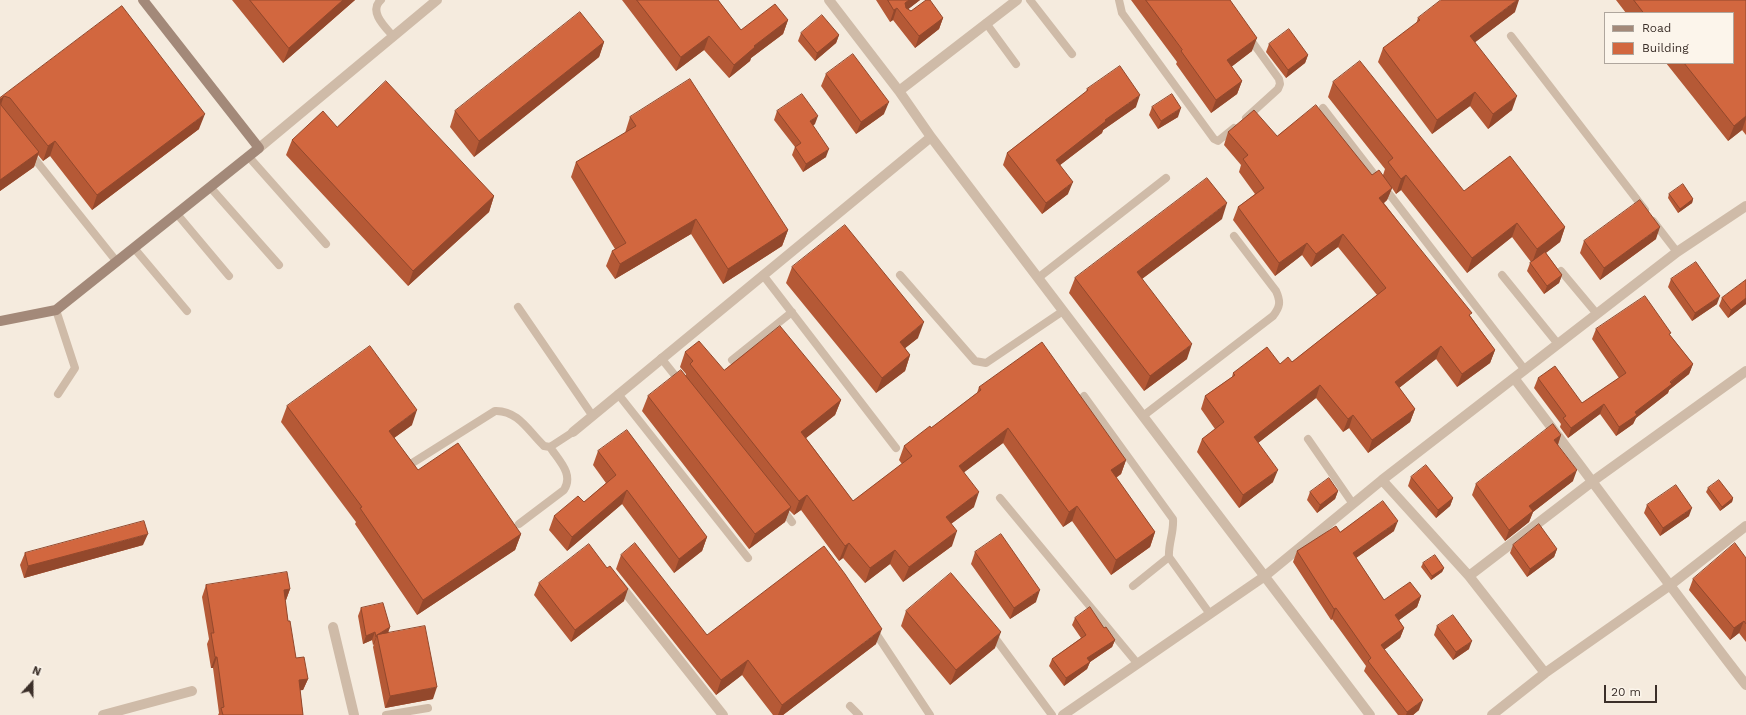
<!DOCTYPE html>
<style>
body{margin:0}
#map{position:relative;width:1746px;height:715px;overflow:hidden;background:#f5ebde;font-family:"Work Sans",sans-serif}
canvas{display:block}
.legend{position:absolute;left:1604px;top:12px;width:130px;height:52px;box-sizing:border-box;background:#fcf5eb;border:1px solid #afa69d;margin:0;padding:5px 7px;list-style:none;font-size:12px;color:#3b2f29}
.legend li{display:flex;align-items:center;gap:8px;height:20px}
.legend b{width:20px;border:1px solid #afa69d}
.north{position:absolute;left:12px;top:663px;width:40px;height:40px;-webkit-text-stroke:3px #fcf5eb;paint-order:stroke;rotate:21deg;font-size:11px;font-weight:700;line-height:16px;text-align:center;color:#3b2f29}
.north::after{content:'';display:block;margin:auto;width:14px;height:18px;background:#3b2f29;clip-path:polygon(50% 0,100% 100%,50% 72%,0 100%)}
.scale{position:absolute;left:1604px;top:685px;width:53px;height:18px;box-sizing:border-box;border:2px solid #3b2f29;border-top:0;padding-left:5px;font-size:12px;line-height:14px;white-space:nowrap;color:#3b2f29;-webkit-text-stroke:3px #fcf5eb;paint-order:stroke}
</style>
<div id="map">
<canvas width="1746" height="715"></canvas>
<ul class="legend">
<li><b style="height:5px;background:#a38979"></b>Road</li>
<li><b style="height:11px;background:#d2673f"></b>Building</li>
</ul>
<div class="north">N</div>
<div class="scale">20 m</div>
</div>
<script>
const ctx = document.querySelector('canvas').getContext('2d');
ctx.lineJoin = 'round';
function stroke(path, color, width, dash) { ctx.strokeStyle = color; ctx.lineWidth = width; ctx.lineCap = dash ? 'butt' : 'round'; ctx.setLineDash(dash || []); ctx.stroke(path); }
function paint(path, color) { ctx.fillStyle = color; ctx.fill(path, 'evenodd'); }
stroke(new Path2D(`
 M381 0C368 11 385 27 393 36
 M1030 0 1072 54
 M1119 0 1122 13 1214 139 1218 141 1234 128
 M986 23 1016 64
 M1511 36 1645 210
 M1323 108 1525 370
 M1246 118 1278 89 1280 84 1279 79 1248 36
 M30 153 117 262
 M248 156 326 244
 M210 187 279 265
 M177 214 229 276
 M1653 221 1677 252
 M134 248 187 311
 M1561 271 1597 314
 M763 275 896 448
 M900 275 975 361 986 363 1063 311
 M1502 275 1558 344
 M1038 278 1166 178
 M518 307 592 415
 M56 310 75 368 58 394
 M661 358 681 383
 M732 360 792 312
 M618 394 748 558
 M1084 396 1173 519C1174 533 1168 544 1169 557L1210 614
 M1143 416 1273 316C1280 307 1281 302 1276 291L1234 236
 M1308 439 1353 504
 M406 467 495 411C518 410 529 432 544 446L550 447 573 432
 M1000 498 1137 663
 M781 507 792 522
 M519 524 564 490C574 474 559 461 550 447
 M1133 586 1169 557
 M873 629 930 715
 M992 634 1052 715
 M850 706 859 715
 M386 715 428 708`), '#cfbba8', 8);
stroke(new Path2D(`
 M829 0 899 91 931 137 1370 715
 M899 91 1017 0
 M259 148 437 0
 M1514 378C1592 480 1667 583 1746 685
 M573 432 931 137
 M1382 480 1469 576 1545 673
 M1469 576 1593 481 1746 371
 M619 584 723 715
 M333 627 354 715
 M103 715 192 691
 M1063 715 1265 576 1382 480 1677 252 1746 206
 M1492 715 1545 673 1669 586 1746 526`), '#cfbba8', 10);
stroke(new Path2D(`
 M0 321 56 310 259 148 143 0`), '#a38979', 10);
paint(new Path2D(`
 M232 0H355L283 63Z
 M622 0H718L741 30 788 20 783 34 751 58 750 61 729 78 704 50 676 71Z
 M876 0H920L908 9 911 11 943 18 939 29 915 48 893 20 890 22Z
 M1131 0H1230L1252 51 1231 67 1242 81 1237 94 1211 113 1176 64 1177 62Z
 M1616 0H1746V135L1742 130 1728 141 1666 63H1733V13H1626Z
 M122 6 199 129 92 210 50 156 43 161 38 155 34 167 0 191V98Z
 M1515 12 1475 42 1512 110 1488 129 1470 106 1432 134 1378 62 1383 48 1416 24 1418 18Z
 M801 33 839 35 836 43 815 61 798 41Z
 M604 42 599 57 474 157 450 127 455 111Z
 M1269 44 1308 55 1305 63 1286 78 1266 52Z
 M826 74 884 114 856 134 821 86Z
 M1333 82 1464 191 1565 227 1560 242 1546 253 1562 275 1559 283 1544 294 1527 271 1530 263 1531 262 1512 237 1467 273 1401 190 1396 194 1392 188 1387 200 1384 203 1471 317 1495 350 1490 363 1457 387 1436 359 1399 388 1415 409 1410 422 1368 453 1349 428 1343 432 1316 398 1258 443 1273 482 1239 508 1197 452 1202 439 1215 429 1201 409 1205 396 1232 377 1233 373 1292 362 1377 295 1338 247 1311 267 1302 255 1275 276 1233 220 1238 207 1255 194 1239 172 1241 165 1224 145 1228 132 1277 136 1372 175H1383L1385 169 1328 97Z
 M1087 89 1136 107 1103 130 1102 133 1060 165 1068 194 1042 214 1003 165 1007 153 1086 92Z
 M1152 107 1178 117 1158 129 1149 115Z
 M777 111 815 124 813 125 826 157 803 172 792 155 795 147 774 120Z
 M630 117 788 230 782 246 723 284 691 234 615 279 606 266 612 251 615 249 571 177 576 162 625 133Z
 M337 127 494 196 489 212 408 286 286 155 292 140Z
 M1669 194 1693 199 1692 203 1678 213 1668 198Z
 M1222 219 1142 279 1187 359 1144 391 1069 293 1075 278Z
 M1656 239 1600 280 1580 253 1584 241Z
 M792 267 918 338 905 348 910 355 905 371 876 393 786 283Z
 M1671 279 1717 304 1692 321 1668 287Z
 M1746 280V304L1728 318 1719 306 1722 298Z
 M1596 329 1670 335 1693 364 1689 374 1669 390 1668 393 1636 418 1633 424 1616 436 1600 414 1568 438 1560 427 1561 424 1534 388 1538 378 1582 403 1619 378 1592 339Z
 M685 352 724 370 841 400 835 415 806 438 853 501 902 464 899 460 904 446 931 428 977 393 979 387 1126 460 1121 474 1116 478 1155 532 1150 547 1111 575 1072 521 1063 527 1003 443 964 472 974 507 951 524 952 546 903 582 890 564 865 583 843 558 839 561 801 510 794 515 789 510 785 522 749 549 642 411 648 396 686 375V374L680 367Z
 M287 406 412 425 394 438 418 470 521 534 515 550 417 615 355 524 356 522 281 422Z
 M1561 435 1558 445 1573 481 1533 512 1529 522 1505 541 1472 495 1476 484Z
 M598 451 707 537 702 551 674 573 622 504 567 551 549 530 554 516 584 502 606 483 593 465Z
 M1411 477 1453 498 1450 506 1436 518 1408 486Z
 M1708 488 1733 498 1732 502 1720 511 1706 492Z
 M1338 491 1335 499 1317 513 1307 500 1310 492Z
 M1647 505 1689 516 1660 536 1644 513Z
 M1394 531 1356 558 1384 600 1421 596 1417 607 1399 620 1404 628 1400 638 1384 650 1419 710 1413 715H1398L1364 671 1366 666 1332 619 1331 620 1293 562 1297 551 1340 532Z
 M143 545 24 578 20 565 25 553Z
 M1513 545 1557 549 1554 557 1527 577 1510 553Z
 M975 552 1036 602 1010 619 971 564Z
 M621 555 707 635 876 644 783 715H773L742 675 716 695 616 569Z
 M1746 558V642L1739 633 1730 640 1689 590 1693 579Z
 M1423 563 1444 568 1442 572 1431 580 1421 567Z
 M607 568 624 601 571 642 534 595 539 583Z
 M206 585 290 589 286 600H285L288 621 296 658 308 679 303 690H300L303 715H218L219 713 213 668H211L207 644 209 639 202 597Z
 M361 608 390 627 388 633 433 699 385 708 373 647 374 644 373 645 372 640 363 644 358 616Z
 M906 611 995 648 950 685 901 626Z
 M1075 618 1104 628 1115 640 1112 647 1090 662 1087 669 1064 686 1049 666 1052 659 1081 638 1072 625Z
 M1437 626 1469 649 1453 660 1434 635Z`), '#b55936');
paint(new Path2D(`
 M343 0H355L283 63 289 48Z
 M909 0H920L902 14 905 3Z
 M1517 0H1519L1515 12 1465 50 1470 36Z
 M897 8 893 20 890 22 894 10Z
 M943 18 939 29 915 48 919 36Z
 M788 20 783 34 751 58 750 61 729 78 734 65 754 46Z
 M839 35 836 43 815 61 817 53Z
 M709 36 704 50 676 71 681 57Z
 M1257 38 1252 51 1222 74 1227 60Z
 M604 42 599 57 474 157 479 141Z
 M1308 55 1305 63 1286 78 1288 70Z
 M1242 81 1237 94 1211 113 1216 100Z
 M1475 92 1470 106 1432 134 1437 120Z
 M1140 95 1136 107 1103 130 1102 133 1051 172 1056 160 1105 120Z
 M4 96 0 107V100Z
 M1517 96 1512 110 1488 129 1493 114Z
 M889 102 884 114 856 134 861 122Z
 M1181 108 1178 117 1158 129 1161 121Z
 M205 114 199 129 92 210 97 195Z
 M818 116 815 124 807 130 810 121Z
 M1746 116V119L1742 130 1728 141 1734 126Z
 M55 141 50 156 43 161 48 146Z
 M829 149 826 157 803 172 806 164Z
 M39 152 34 167 0 191V180Z
 M1406 175 1401 190 1396 194 1401 179Z
 M1073 182 1068 194 1042 214 1046 203Z
 M1392 188 1387 200 1374 211 1379 198Z
 M494 196 489 212 408 286 413 271Z
 M1693 199 1692 203 1678 213 1680 209Z
 M1227 203 1222 219 1131 287 1137 272Z
 M696 219 691 234 615 279 620 264Z
 M1517 223 1512 237 1467 273 1472 258Z
 M1565 227 1560 242 1532 263 1537 249Z
 M1660 227 1656 239 1600 280 1604 268Z
 M788 230 782 246 723 284 728 269Z
 M1343 234 1338 247 1311 267 1316 254Z
 M1307 243 1302 255 1275 276 1279 263Z
 M1562 275 1559 283 1544 294 1547 286Z
 M1720 296 1717 304 1692 321 1695 313Z
 M1746 298V304L1728 318 1731 310Z
 M924 322 918 338 894 357 900 342Z
 M1192 344 1187 359 1144 391 1150 376Z
 M1441 346 1436 359 1390 395 1395 382Z
 M1495 350 1490 363 1457 387 1462 374Z
 M910 355 905 371 876 393 882 378Z
 M1693 364 1689 374 1669 390 1668 393 1636 418 1633 424 1616 436 1619 427 1635 412Z
 M1320 385 1316 398 1249 450 1254 437Z
 M841 400 835 415 796 446 801 432Z
 M1604 404 1600 414 1568 438 1571 428Z
 M1415 409 1410 422 1368 453 1372 440Z
 M417 410 412 425 383 446 389 431Z
 M1353 415 1349 428 1343 432 1348 419Z
 M1008 428 1003 443 954 480 959 466Z
 M1561 435 1557 446 1554 440Z
 M1126 460 1121 474 1105 485 1111 470Z
 M1278 470 1273 482 1239 508 1243 495Z
 M1577 470 1573 481 1533 512 1529 522 1505 541 1509 530 1529 506Z
 M627 490 622 504 567 551 572 537Z
 M1338 491 1335 499 1317 513 1320 505Z
 M979 492 974 507 941 531 946 517Z
 M807 495 801 510 794 515 799 501Z
 M1453 498 1450 506 1436 518 1438 510Z
 M1733 498 1732 502 1720 511 1722 507Z
 M1077 506 1072 521 1063 527 1069 512Z
 M791 507 785 522 749 549 755 534Z
 M1692 508 1689 516 1660 536 1663 528Z
 M1398 521 1394 531 1349 563 1353 553Z
 M957 531 952 546 903 582 909 567Z
 M1155 532 1150 547 1111 575 1116 560Z
 M148 534 143 545 24 578 28 566Z
 M521 534 515 550 417 615 423 600Z
 M707 537 702 551 674 573 679 559Z
 M849 543 843 558 839 561 845 546Z
 M1557 549 1554 557 1527 577 1530 569Z
 M895 550 890 564 865 583 870 568Z
 M1444 568 1442 572 1431 580 1432 576Z
 M290 589 286 600 280 601 284 590Z
 M628 589 624 601 571 642 575 630Z
 M1040 590 1036 602 1010 619 1014 608Z
 M1421 596 1417 607 1391 626 1395 615Z
 M1336 608 1332 619 1331 620 1334 609Z
 M1744 621 1739 633 1730 640 1734 628Z
 M390 627 387 635H377Z
 M1404 628 1400 638 1377 655 1381 645Z
 M882 629 876 644 783 715H778L782 705Z
 M375 632 372 640 363 644 366 636Z
 M1001 632 995 648 950 685 956 670Z
 M377 636 374 644 373 645 376 637Z
 M1115 640 1112 647 1090 662 1087 669 1064 686 1066 678 1087 658Z
 M1472 641 1469 649 1453 660 1456 652Z
 M215 657H217L213 668H211Z
 M748 660 742 675 716 695 721 680Z
 M308 679 303 690 295 691 299 680Z
 M437 687 433 699 385 708 390 696Z
 M1423 700 1419 710 1413 715H1406L1407 712Z`), '#93482c');
const building = new Path2D(`
 M250 0H343L289 48Z
 M637 0H718L741 30 775 4 788 20 754 46 755 47 734 65 709 36 681 57Z
 M888 0H909L905 3 906 8 911 11 926 0H930L943 18 919 36 897 8 894 10Z
 M1146 0H1230L1257 38 1227 60 1242 81 1216 100 1181 51 1182 50Z
 M1441 0H1517L1470 36 1517 96 1493 114 1475 92 1437 120 1383 48 1420 20 1418 18Z
 M1634 0H1746V116L1734 126 1684 63H1733V13H1644Z
 M122 6 205 114 97 195 55 141 48 146 10 98 4 96 0 100 1 105 39 152 0 180V98Z
 M580 12 604 42 479 141 455 111Z
 M822 15 839 35 817 53 801 33Z
 M1289 29 1308 55 1288 70 1269 44Z
 M853 54 889 102 861 122 826 74Z
 M1360 61 1464 191 1510 156 1565 227 1537 249 1517 223 1472 258 1406 175 1401 179 1388 162 1393 158 1333 82Z
 M1120 66 1140 95 1105 120 1106 121 1056 160 1073 182 1046 203 1007 153 1088 90 1087 89Z
 M690 79 788 230 728 269 696 219 620 264 612 251 626 243 576 162 636 126 630 117Z
 M386 81 494 196 413 271 292 140 323 111 337 127Z
 M802 94 818 116 810 121 829 149 806 164 795 147 801 143 777 111Z
 M1172 94 1181 108 1161 121 1152 107Z
 M1316 105 1372 175 1379 170 1392 188 1379 198 1472 313 1469 315 1495 350 1462 374 1441 346 1395 382 1415 409 1372 440 1353 415 1348 419 1320 385 1254 437 1278 470 1243 495 1202 439 1224 422 1205 396 1235 375 1233 373 1267 347 1280 364 1288 357 1292 362 1386 288 1343 234 1316 254 1307 243 1279 263 1238 207 1264 188 1243 159 1248 155 1228 132 1254 110 1277 136Z
 M1207 178 1227 203 1137 272 1192 344 1150 376 1075 278Z
 M1683 184 1693 199 1680 209 1669 194Z
 M1640 200 1660 227 1604 268 1584 241Z
 M845 225 924 322 900 342 910 355 882 378 792 267Z
 M1545 252 1562 275 1547 286 1530 263Z
 M1696 262 1720 296 1695 313 1671 279Z
 M1746 280V298L1731 310 1722 298Z
 M1645 296 1671 333 1669 334 1693 364 1670 382 1672 384 1635 412 1637 415 1619 427 1604 404 1571 428 1563 418 1566 416 1538 378 1555 366 1582 403 1626 373 1596 329Z
 M780 326 841 400 801 432 853 501 912 456 904 446 930 426 931 428 981 390 979 387 1042 342 1126 460 1111 470 1155 532 1116 560 1077 506 1069 512 1008 428 959 466 979 492 946 517 957 531 909 567 895 550 870 568 849 543 845 546 807 495 799 501 690 364 693 361 685 352 699 341 724 370Z
 M370 346 417 410 389 431 418 470 458 443 521 534 423 600 360 508 362 507 287 406Z
 M681 370 791 507 755 534 648 396Z
 M1553 424 1561 435 1554 440 1577 470 1529 506 1533 511 1509 530 1476 484Z
 M627 430 707 537 679 559 627 490 572 537 554 516 578 496 584 502 616 475 598 451Z
 M1426 465 1453 498 1438 510 1411 477Z
 M1329 478 1338 491 1320 505 1310 492Z
 M1719 480 1733 498 1722 507 1708 488Z
 M1676 485 1692 508 1663 528 1647 505Z
 M1383 501 1398 521 1353 553 1384 600 1410 582 1421 596 1395 615 1404 628 1381 645 1423 700 1407 712 1368 661 1371 658 1336 608 1334 609 1297 551 1336 526 1340 532Z
 M144 521 148 534 28 566 25 553Z
 M1539 524 1557 549 1530 569 1513 545Z
 M1001 534 1040 590 1014 608 975 552Z
 M635 543 707 635 824 546 845 574 882 629 782 705 748 660 721 680 621 555Z
 M1735 543 1746 558V624L1744 621 1734 628 1693 579Z
 M589 544 607 568 610 566 628 589 575 630 539 583Z
 M1435 555 1444 568 1432 576 1423 563Z
 M287 572 290 589 284 590 288 621H290L296 658 304 657 308 679 299 680 303 715H223L221 708 224 707 217 657H215L211 633H214L206 585Z
 M951 573 1001 632 956 670 906 611Z
 M383 603 390 627 377 635 376 637 375 632 366 636 361 608Z
 M1090 607 1104 628 1106 627 1115 640 1087 658 1090 662 1066 678 1052 659 1086 635 1075 618Z
 M1453 615 1472 641 1456 652 1437 626Z
 M425 626 437 687 390 696 377 635Z`);
paint(building, '#d2673f');
stroke(building, '#93482c', 1);
</script>
